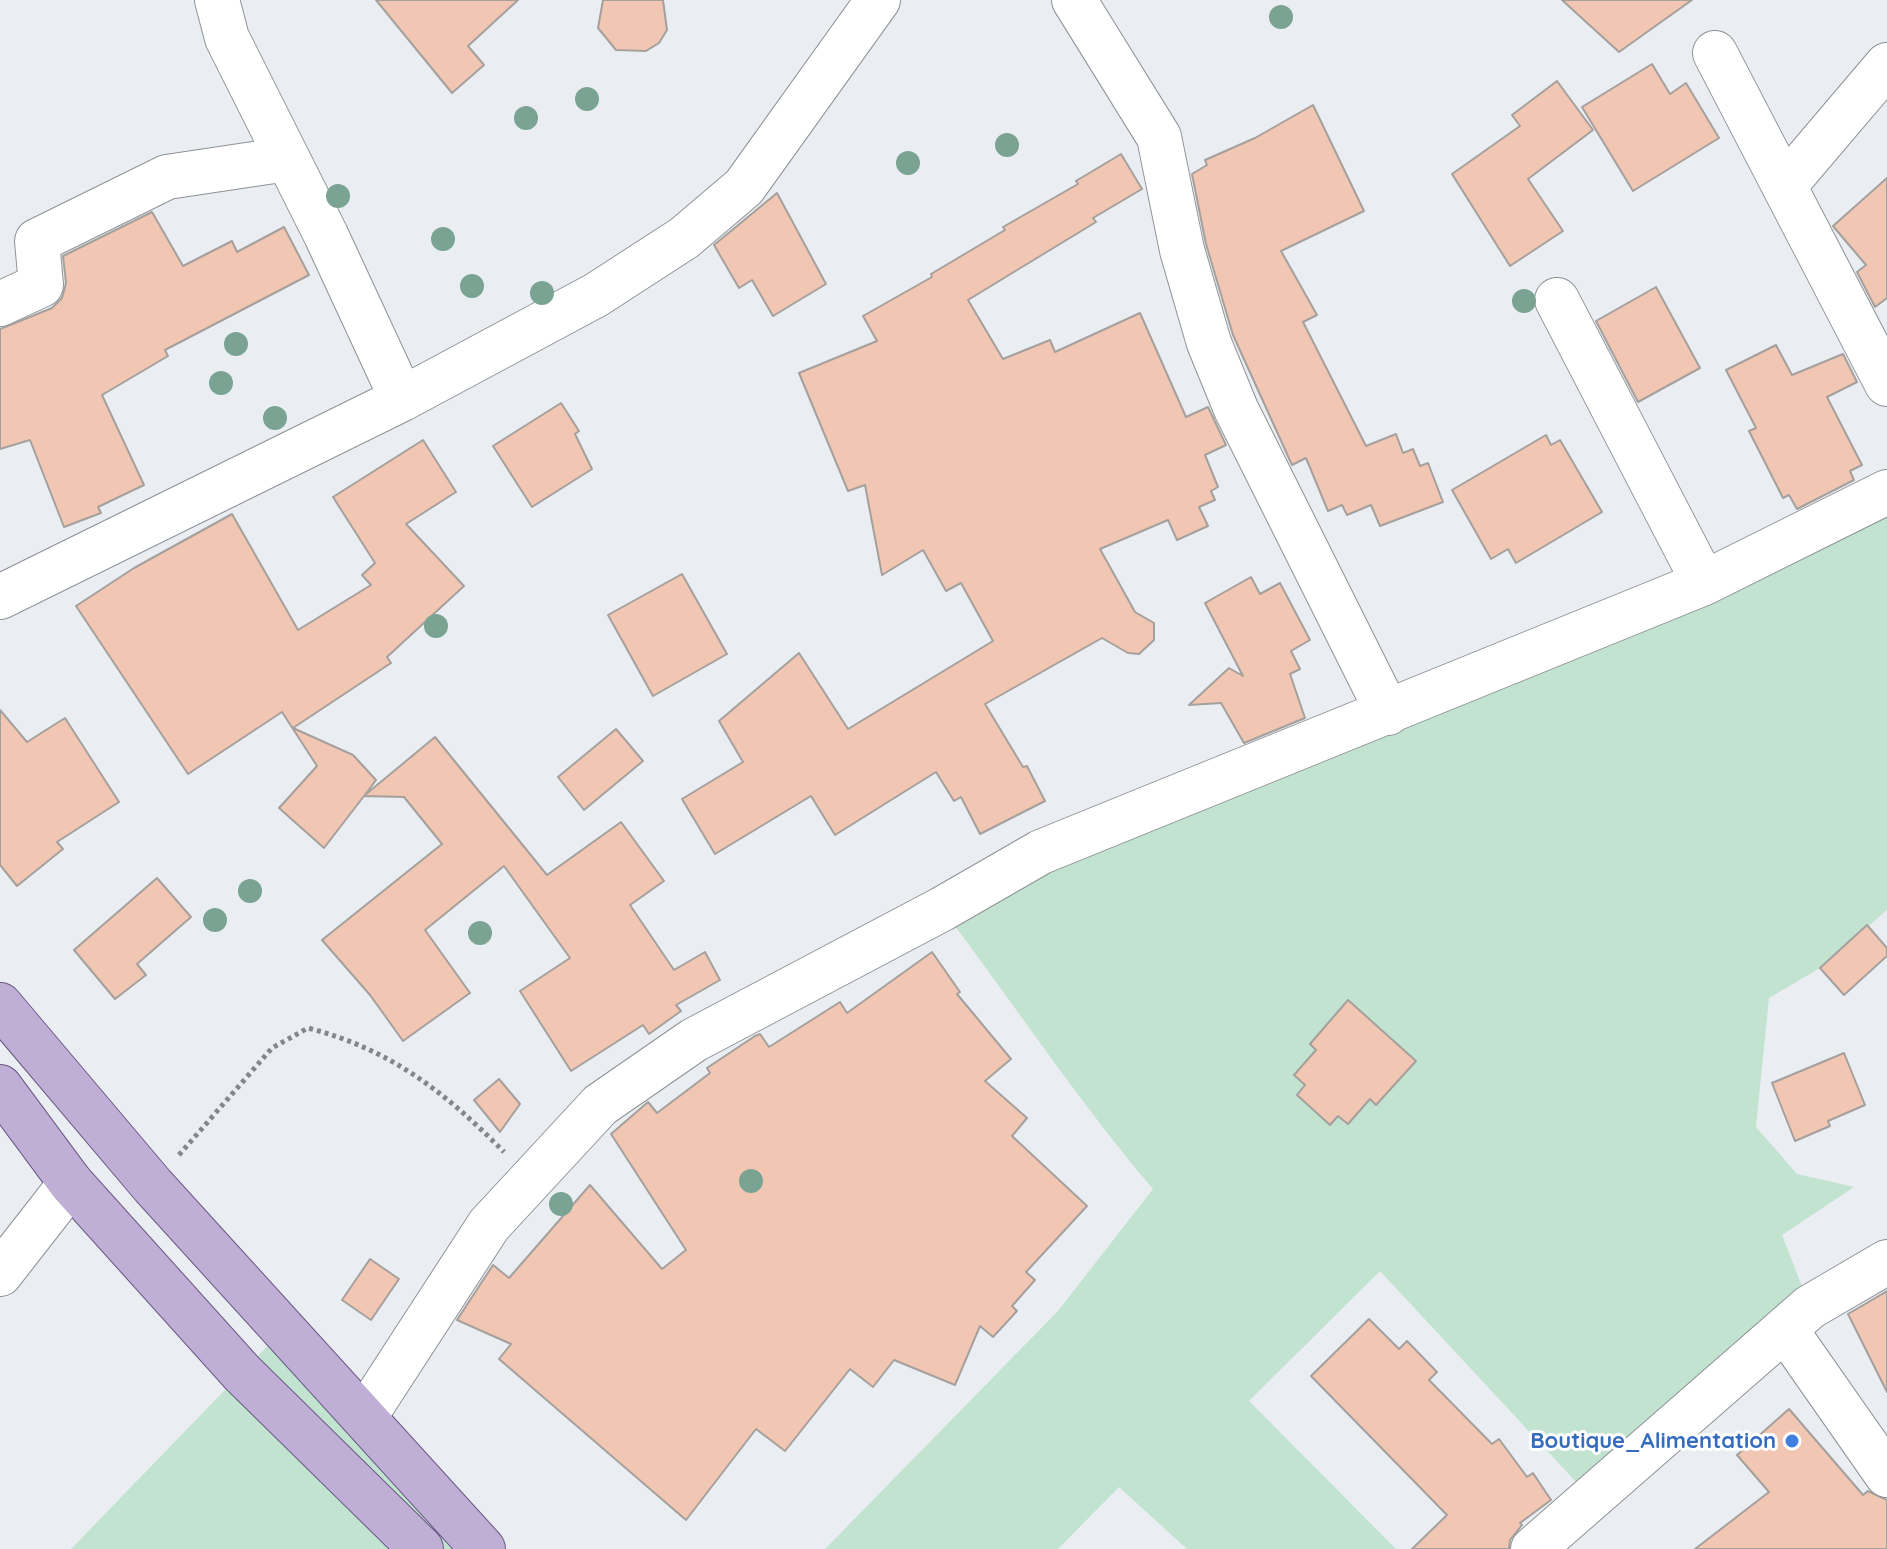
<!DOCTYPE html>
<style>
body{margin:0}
canvas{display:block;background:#eaeef2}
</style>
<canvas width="1887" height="1549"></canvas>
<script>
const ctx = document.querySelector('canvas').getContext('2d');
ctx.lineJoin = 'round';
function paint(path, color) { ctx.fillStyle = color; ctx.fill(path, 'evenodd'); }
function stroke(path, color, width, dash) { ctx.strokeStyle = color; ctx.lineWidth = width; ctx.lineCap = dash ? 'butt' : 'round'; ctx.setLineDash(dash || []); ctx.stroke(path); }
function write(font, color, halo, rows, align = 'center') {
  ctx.font = font + ' Quicksand,sans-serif'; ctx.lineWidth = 6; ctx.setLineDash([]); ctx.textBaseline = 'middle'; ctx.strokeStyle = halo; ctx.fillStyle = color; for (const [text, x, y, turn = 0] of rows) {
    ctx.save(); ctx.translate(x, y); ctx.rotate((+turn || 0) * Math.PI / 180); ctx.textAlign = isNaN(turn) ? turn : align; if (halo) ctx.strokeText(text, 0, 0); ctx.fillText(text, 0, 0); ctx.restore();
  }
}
paint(new Path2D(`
 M1887 492V910L1820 968 1769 998 1756 1127 1797 1174 1854 1187 1782 1235 1810 1307 1591 1498 1380 1271 1249 1401 1396 1549H1187L1119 1487 1058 1549H825L1058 1311 1153 1189C1077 1100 1013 1002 942 909Z
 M282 1331 483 1549H71Z`), '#c1e3cf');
const building = new Path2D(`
 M376 0H518L468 46 484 65 452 93Z
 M603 0H663L667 30 659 43 646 51 616 50 598 28Z
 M1562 0H1692L1619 52Z
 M1652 64 1670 94 1686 83 1719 138 1633 191 1582 107Z
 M1557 81 1593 130 1528 179 1563 231 1510 266 1452 174 1520 126 1512 115Z
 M1313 105 1364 211 1281 251 1317 315 1303 322 1366 446 1396 434 1403 453 1413 449 1420 466 1428 463 1443 502 1380 526 1371 505 1347 515 1342 505 1328 511 1306 458 1292 465 1233 335 1206 244 1192 174 1207 165 1205 160 1255 138Z
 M1121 154 1142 189 1093 218 1096 222 968 300 1003 359 1050 340 1055 352 1140 313 1186 417 1208 407 1226 445 1205 455 1218 487 1211 491 1215 500 1199 507 1208 526 1177 540 1168 520 1100 549 1135 612 1154 623V640L1139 654 1128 653 1102 638 985 704 1023 767 1027 766 1045 801 980 834 961 797 954 801 936 772 835 835 811 796 715 854 682 799 743 762 719 721 799 653 848 729 993 641 961 583 946 591 923 550 882 575 865 485 848 491 799 373 877 341 863 316 932 277 931 274 1005 230 1003 227 1078 184 1076 181Z
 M1887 178V298L1875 307 1857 272 1866 265 1833 226Z
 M777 193 826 284 773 316 752 280 739 288 714 245Z
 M152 212 183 266 232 241 237 252 284 227 309 275 165 350 168 356 102 395 144 485 98 507 101 513 64 527 30 440 0 449V329L52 308 62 298 66 283 63 256Z
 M1656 287 1700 368 1638 402 1596 321Z
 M1776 345 1792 375 1843 354 1857 382 1827 397 1862 465 1850 471 1854 480 1797 509 1789 495 1783 498 1749 431 1756 428 1726 370Z
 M561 403 579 431 575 434 592 469 532 507 493 446Z
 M1546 435 1551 445 1560 440 1602 512 1516 563 1508 549 1491 559 1452 490Z
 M423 440 456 492 406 524 464 586 387 657 391 663 293 728 353 755 376 780 365 795 435 737 547 875 621 822 664 881 630 905 674 970 705 952 720 980 676 1005 681 1011 649 1034 643 1025 571 1071 520 991 570 958 504 866 425 930 470 993 403 1041 370 995 322 940 442 844 404 797 364 796 324 848 279 808 317 766 282 712 188 774 76 606 134 568 232 514 298 630 371 585 362 575 375 563 333 497Z
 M682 574 727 654 653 696 608 615Z
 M1251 577 1260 594 1280 583 1310 640 1291 651 1300 669 1290 674 1305 718 1244 743 1221 703 1189 705 1229 668 1243 676 1205 603Z
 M0 710 27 742 65 718 119 802 57 842 63 849 17 886 0 865Z
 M616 729 643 761 584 810 558 777Z
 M157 878 191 917 137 964 146 975 115 999 74 950Z
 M1867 925 1887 948V956L1844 995 1820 968Z
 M932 952 960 992 957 994 1011 1059 985 1081 1027 1118 1012 1136 1087 1206 1026 1272 1035 1280 1012 1306 1017 1311 993 1337 980 1326 955 1385 894 1360 873 1387 850 1369 785 1451 756 1429 686 1520 499 1359 511 1344 457 1320 493 1265 509 1278 590 1185 662 1269 686 1250 611 1134 648 1102 657 1113 710 1073 707 1068 755 1036 760 1034 769 1047 840 1002 847 1013Z
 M1348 1000 1416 1061 1376 1105 1370 1099 1348 1124 1338 1116 1330 1125 1297 1095 1305 1085 1294 1075 1316 1050 1310 1044Z
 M1844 1053 1865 1105 1828 1121 1830 1126 1795 1141 1772 1083Z
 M499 1079 520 1104 500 1132 474 1100Z
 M370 1259 399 1279 371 1320 342 1300Z
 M1887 1291V1392L1848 1314Z
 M1369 1319 1399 1349 1407 1341 1437 1372 1429 1380 1492 1444 1499 1439 1527 1477 1533 1473 1551 1500 1520 1523 1522 1525 1510 1540 1509 1549H1412L1447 1515 1311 1376Z
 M1789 1409 1863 1495 1868 1491 1887 1500V1549H1695L1769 1492 1737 1455Z`);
paint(building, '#f1c6b2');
stroke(building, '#a5a09d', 2);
const minor = new Path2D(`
 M217 0 227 38 326 235 402 399
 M1074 0 1159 137 1182 250 1209 343 1236 409 1388 713
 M1715 53 1887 384
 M1785 185 1887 65
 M1557 300 1704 583
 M0 304 41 285 37 241 167 177 287 159
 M0 597 402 399 596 295 684 238 744 187 878 0
 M0 1274 71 1183
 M1785 1329 1887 1475
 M365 1416 489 1225 600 1105 694 1040 942 909 1041 852 1704 583 1887 492
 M1533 1549 1810 1307 1887 1262`);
const major = new Path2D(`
 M0 1005 153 1186 483 1549
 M0 1087 71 1183 242 1373 421 1549`);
stroke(minor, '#8e9296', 46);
stroke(major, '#6a5984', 46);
stroke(new Path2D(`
 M179 1155 272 1048 308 1028C390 1049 445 1092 504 1152`), '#84878a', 5, [4, 4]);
stroke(minor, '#fff', 44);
stroke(major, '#bfafd6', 44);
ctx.fillStyle = '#7ba393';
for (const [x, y] of [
 [1281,17],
 [587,99],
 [526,118],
 [1007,145],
 [908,163],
 [338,196],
 [443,239],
 [472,286],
 [542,293],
 [1524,301],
 [236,344],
 [221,383],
 [275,418],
 [436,626],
 [250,891],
 [215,920],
 [480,933],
 [751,1181],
 [561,1204]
]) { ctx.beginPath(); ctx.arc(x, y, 12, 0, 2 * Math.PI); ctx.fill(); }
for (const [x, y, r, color] of [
 [1792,1441,8,"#3f7fe0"]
]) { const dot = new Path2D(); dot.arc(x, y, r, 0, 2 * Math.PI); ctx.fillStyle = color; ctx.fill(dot); stroke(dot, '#fff', 3); }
write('bold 22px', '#366cbe', '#fff', [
 ["Boutique_Alimentation",1776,1441]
], 'right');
</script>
